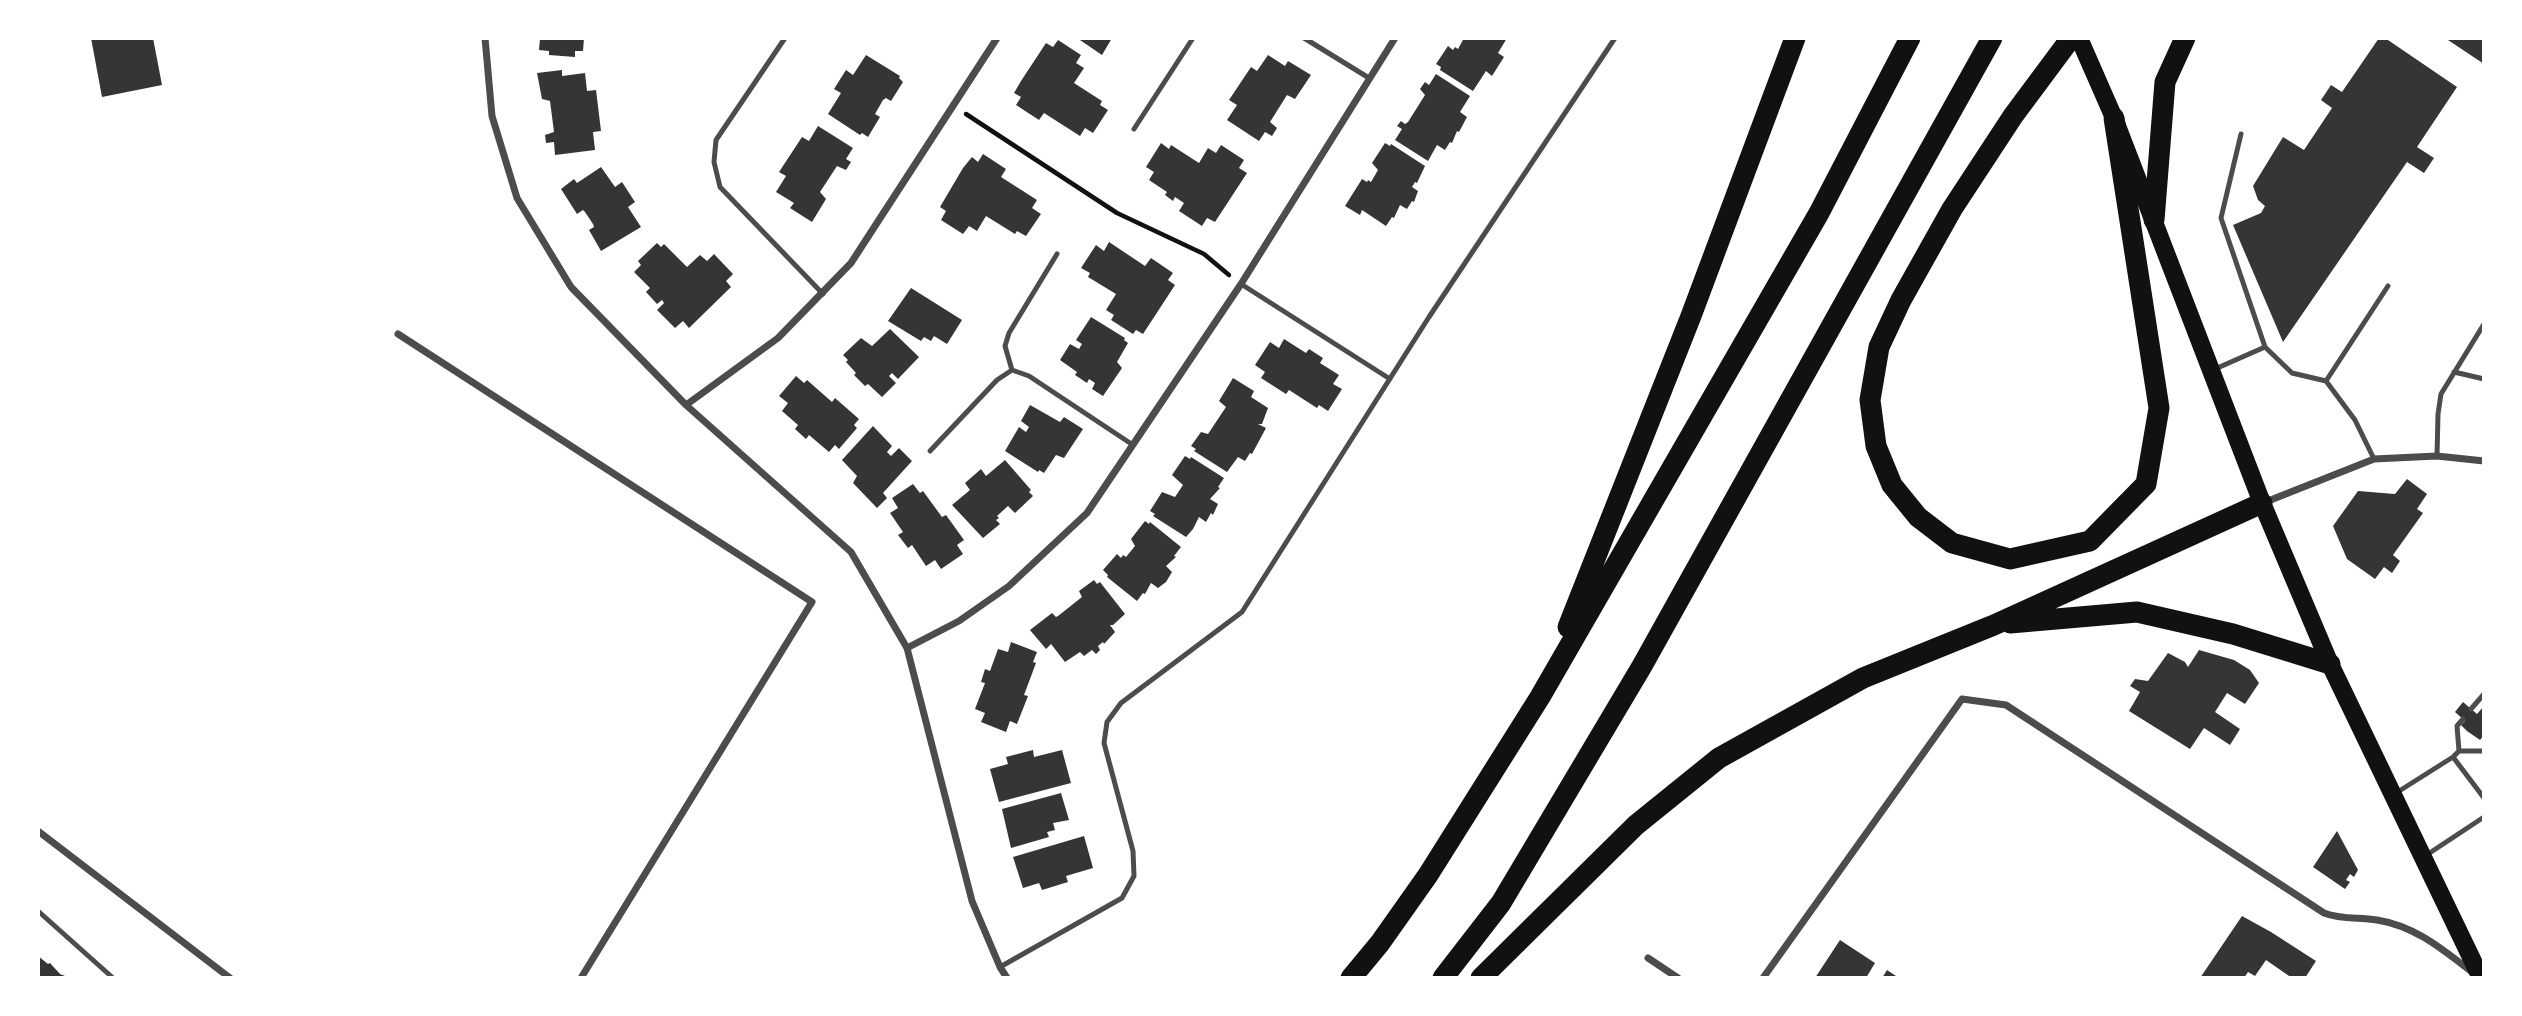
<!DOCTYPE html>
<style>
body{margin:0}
#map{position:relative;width:2522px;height:1016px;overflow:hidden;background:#fff;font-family:Roboto,sans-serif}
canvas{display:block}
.frame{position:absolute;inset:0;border:40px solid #fff;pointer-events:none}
</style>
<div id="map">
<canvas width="2522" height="1016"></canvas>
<div class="frame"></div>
</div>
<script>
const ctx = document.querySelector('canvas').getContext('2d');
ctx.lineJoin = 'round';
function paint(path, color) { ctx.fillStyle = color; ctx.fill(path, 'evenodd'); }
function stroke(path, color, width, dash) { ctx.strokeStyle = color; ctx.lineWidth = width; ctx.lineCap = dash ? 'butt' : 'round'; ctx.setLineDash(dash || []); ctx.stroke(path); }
paint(new Path2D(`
 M91 38H153L162 85 102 97Z
 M540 38H584L583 51H575V57L549 55V51L539 50Z
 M1077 38H1112L1102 55Z
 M1464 38H1507L1498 53 1504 57 1492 76 1486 71 1473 91 1440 70 1441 67 1436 64 1448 46 1453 50 1455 47 1458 49Z
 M2379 38H2385L2457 87 2417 147 2434 158 2424 173 2407 162 2283 342 2233 225 2261 213 2265 206 2258 200 2253 186 2283 137 2304 150 2332 108 2321 100 2331 85 2342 92Z
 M2445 38H2484V64Z
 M1058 40 1081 55 1076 63 1084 68 1074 83 1102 101 1100 105 1108 110 1093 133 1085 128 1080 136 1044 113 1039 120 1016 105 1021 97 1014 93 1021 81 1046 43 1053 47Z
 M866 55 900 76 899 78 903 82 891 101 886 98 883 100 875 114 880 117 868 137 862 133 860 135 828 114 841 93 834 89 846 70 853 75Z
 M1268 55 1285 66 1288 61 1311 75 1295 99 1287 95 1270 122 1277 128 1272 136 1265 132 1259 141 1227 120 1237 105 1229 100 1251 67 1257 71Z
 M562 70V76L585 73 587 91 596 90 601 131 593 132 595 150 555 155 554 142 546 143 545 135 554 132 550 101 542 99 537 73Z
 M1436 74 1470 96 1460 112 1467 117 1459 132 1457 131 1452 143 1450 142 1445 150 1437 145 1428 161 1395 140 1402 129 1397 126 1401 121 1405 124 1408 122 1425 95 1420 89 1425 82 1429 85Z
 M818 126 853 148 846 159 851 162 846 170 837 166 820 192 826 199 812 222 790 208 794 203 776 192 786 176 779 172 802 137 809 141Z
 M1161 143 1169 149 1171 145 1199 163 1208 148 1216 153 1221 145 1244 160 1239 168 1247 173 1215 222 1207 218 1202 226 1179 211 1184 203 1175 197 1173 201 1165 195 1167 192 1149 180 1154 172 1146 167Z
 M1385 143 1390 146 1391 144 1425 166 1417 183 1415 182 1412 187 1418 191 1414 202 1412 201 1407 209 1400 205 1394 218 1392 217 1386 226 1362 210 1360 215 1345 206 1362 179 1367 182 1368 180 1371 182 1378 170 1372 163Z
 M983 154 1006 169 1001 177 1037 200 1032 208 1041 214 1026 236 1017 231 1015 234 986 216 977 231 969 226 963 234 941 220 946 211 940 207 963 168 972 157 978 162Z
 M601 167 615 187 622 182 635 202 628 207 641 227 601 251 589 230 594 227 593 224 585 212 583 210 577 214 561 189 574 179 577 183Z
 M1109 242 1145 266 1151 258 1173 273 1168 280 1175 285 1143 334 1136 330 1133 334 1111 320 1114 315 1106 310 1116 294 1088 277 1090 273 1081 268 1096 245 1104 251Z
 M657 243 661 247 664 244 687 267 700 255 707 261 714 254 733 274 726 281 731 287 689 328 683 321 675 328 657 310 664 303 662 300 657 304 646 292 650 288 634 272 641 265 638 261Z
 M911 288 962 320 947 344 934 336 931 341 924 337 921 341 888 321Z
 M1091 317 1125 338 1124 340 1128 343 1117 362 1122 368 1103 396 1092 389 1095 383 1089 379 1087 383 1075 375 1077 372 1060 360 1070 344 1079 349 1082 344 1076 340Z
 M890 329 919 357 898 379 892 373 889 376 896 383 882 397 868 384 865 386 854 375 856 373 846 362 848 360 843 355 861 338 872 346Z
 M1284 339 1306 353 1309 349 1323 358 1320 363 1339 375 1333 384 1342 389 1328 411 1319 405 1317 408 1289 390 1286 394 1261 378 1265 372 1255 365 1270 342 1279 348Z
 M796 376 804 383 807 380 832 402 835 398 859 419 854 425 857 428 839 449 835 445 829 452 809 435 806 439 795 429 798 425 782 411 788 403 779 396Z
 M1233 378 1254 391 1251 397 1268 408 1262 424H1258L1266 428 1252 454 1250 453 1245 461 1238 457 1227 472 1194 451 1196 449 1191 446 1201 432 1208 434 1226 407 1219 401Z
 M1030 405 1060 422 1064 417 1083 429 1064 458 1056 455 1044 473 1039 470 1038 472 1005 451 1019 427 1026 432 1029 427 1021 421Z
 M873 426 892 446 887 452 891 456 899 448 912 461 883 493 887 498 877 508 853 483 857 476 842 460Z
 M1185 456 1190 459 1191 457 1224 478 1218 487 1220 488 1210 499 1218 504 1213 515 1211 513 1206 522 1199 517 1193 529 1186 537 1153 516 1155 514 1150 511 1162 492 1175 497 1183 485 1172 475Z
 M1005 460 1031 490 1029 492 1033 496 1015 513 1008 506 997 516 999 518 996 520 1000 524 983 538 952 505 970 490 965 483 981 469 986 476Z
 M2407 479 2427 494 2417 509 2423 513 2393 555 2400 561 2392 573 2384 567 2375 579 2347 559 2333 526 2358 491 2395 494Z
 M913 484 920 493 923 491 942 517 946 515 964 540 957 545 963 554 941 569 935 560 926 566 912 545 908 548 898 535 903 532 890 513 898 508 892 498Z
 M1145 521 1149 524 1150 522 1181 547 1174 556 1176 557 1166 566 1172 572 1166 582 1158 588 1151 583 1145 594 1143 593 1137 601 1107 577 1108 575 1103 570 1117 554 1121 558 1123 555 1126 557 1135 546 1131 539Z
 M1094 580 1097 584 1100 582 1125 614 1113 625H1110L1115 632 1104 644 1103 642 1098 646 1100 650 1096 654 1092 650 1084 656 1080 652 1065 662 1051 644 1046 649 1030 630 1052 613 1056 617 1058 616 1082 597 1079 591Z
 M1011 642 1037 652 1033 662 1036 663 1024 695 1028 696 1017 724 1010 721 1006 732 981 722 985 713 975 709 985 683 981 682 985 669 990 671 998 649 1008 652Z
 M2199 650 2234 660 2250 670 2259 683 2245 704 2227 693 2215 712 2240 729 2230 745 2204 728 2190 749 2129 711 2140 692 2130 686 2135 679 2148 681 2168 653 2185 662 2188 667Z
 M2463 702 2477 714 2484 706V735L2480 740 2467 731 2461 725 2465 721 2455 712Z
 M1033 750 1034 757 1062 750 1071 783 999 802 990 769 1008 764 1006 757Z
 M1061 793 1069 820 1053 823 1055 830 1047 832 1049 837 1011 848 1002 809Z
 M2337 831 2358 870 2354 877 2350 874 2346 880 2350 882 2345 889 2313 867Z
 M1084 836 1093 868 1066 876 1068 882 1042 890 1039 883 1023 888 1013 857Z
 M2242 916 2271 932 2316 961 2305 978H2292L2266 960 2255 976 2248 972 2244 978H2200Z
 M1840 940 1875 963 1866 978H1815Z
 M38 956 48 964 50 963 60 974 65 976 38 978Z
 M1887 970 1899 978H1882Z`), '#353535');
stroke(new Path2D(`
 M966 114 1117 213 1204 254 1229 275`), '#111', 4.5);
stroke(new Path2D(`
 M785 38 716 140 714 162 720 187 823 294
 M1304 38 1369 78
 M1134 129 1193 38
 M2241 134 2221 218 2265 347
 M1241 284 1390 379
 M2215 369 2265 347 2292 373 2326 381 2388 286
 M1012 370 1005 346 1009 333 1057 254
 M2454 372 2484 379
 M2326 381 2355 420 2374 459
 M930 451 997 380 1012 370 1029 376 1133 445
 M2437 456 2438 414 2441 394 2484 324
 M2471 709 2484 694
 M2459 751H2484
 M2453 757 2484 798
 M2396 793 2453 757 2459 751 2457 726 2463 719
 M2425 856 2484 817
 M38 911 113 978
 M1000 967 1122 898 1134 876 1133 851 1104 743 1107 722 1121 703 1242 612 1429 317 1615 38`), '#4c4c4c', 5);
stroke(new Path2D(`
 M485 38 492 116 517 198 571 287 686 405 851 552 907 648 972 901 1000 967 1007 978
 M398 334 812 602 581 978
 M686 405 778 338 851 263 997 38
 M2263 503 2374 459 2437 456 2484 461
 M907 648 959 621 1009 586 1087 513 1241 284 1395 38
 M38 831 230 978
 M1648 958 1678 978
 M1763 978 1962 699 2006 705 2324 913C2342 920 2358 917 2377 920 2415 926 2442 949 2472 972`), '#4c4c4c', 7);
stroke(new Path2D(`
 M2079 38 2114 118 2262 503 2330 664 2481 978`), '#111', 18);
stroke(new Path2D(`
 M2071 38 2013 116 1952 209 1901 300 1879 347 1870 400 1876 446 1892 485 1918 517 1952 543 2010 559 2090 541 2146 484 2159 408 2114 118
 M2154 220 2165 82 2185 38
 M2010 623 2137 612 2233 634 2330 664
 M1568 627 1691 316 1795 38
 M1351 978 1380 943 1428 875 1540 697 1819 213 1910 38
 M1443 978 1501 903 1642 666 1992 38
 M1481 978 1636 825 1719 758 1863 678 1994 625 2262 503`), '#111', 21);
</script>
